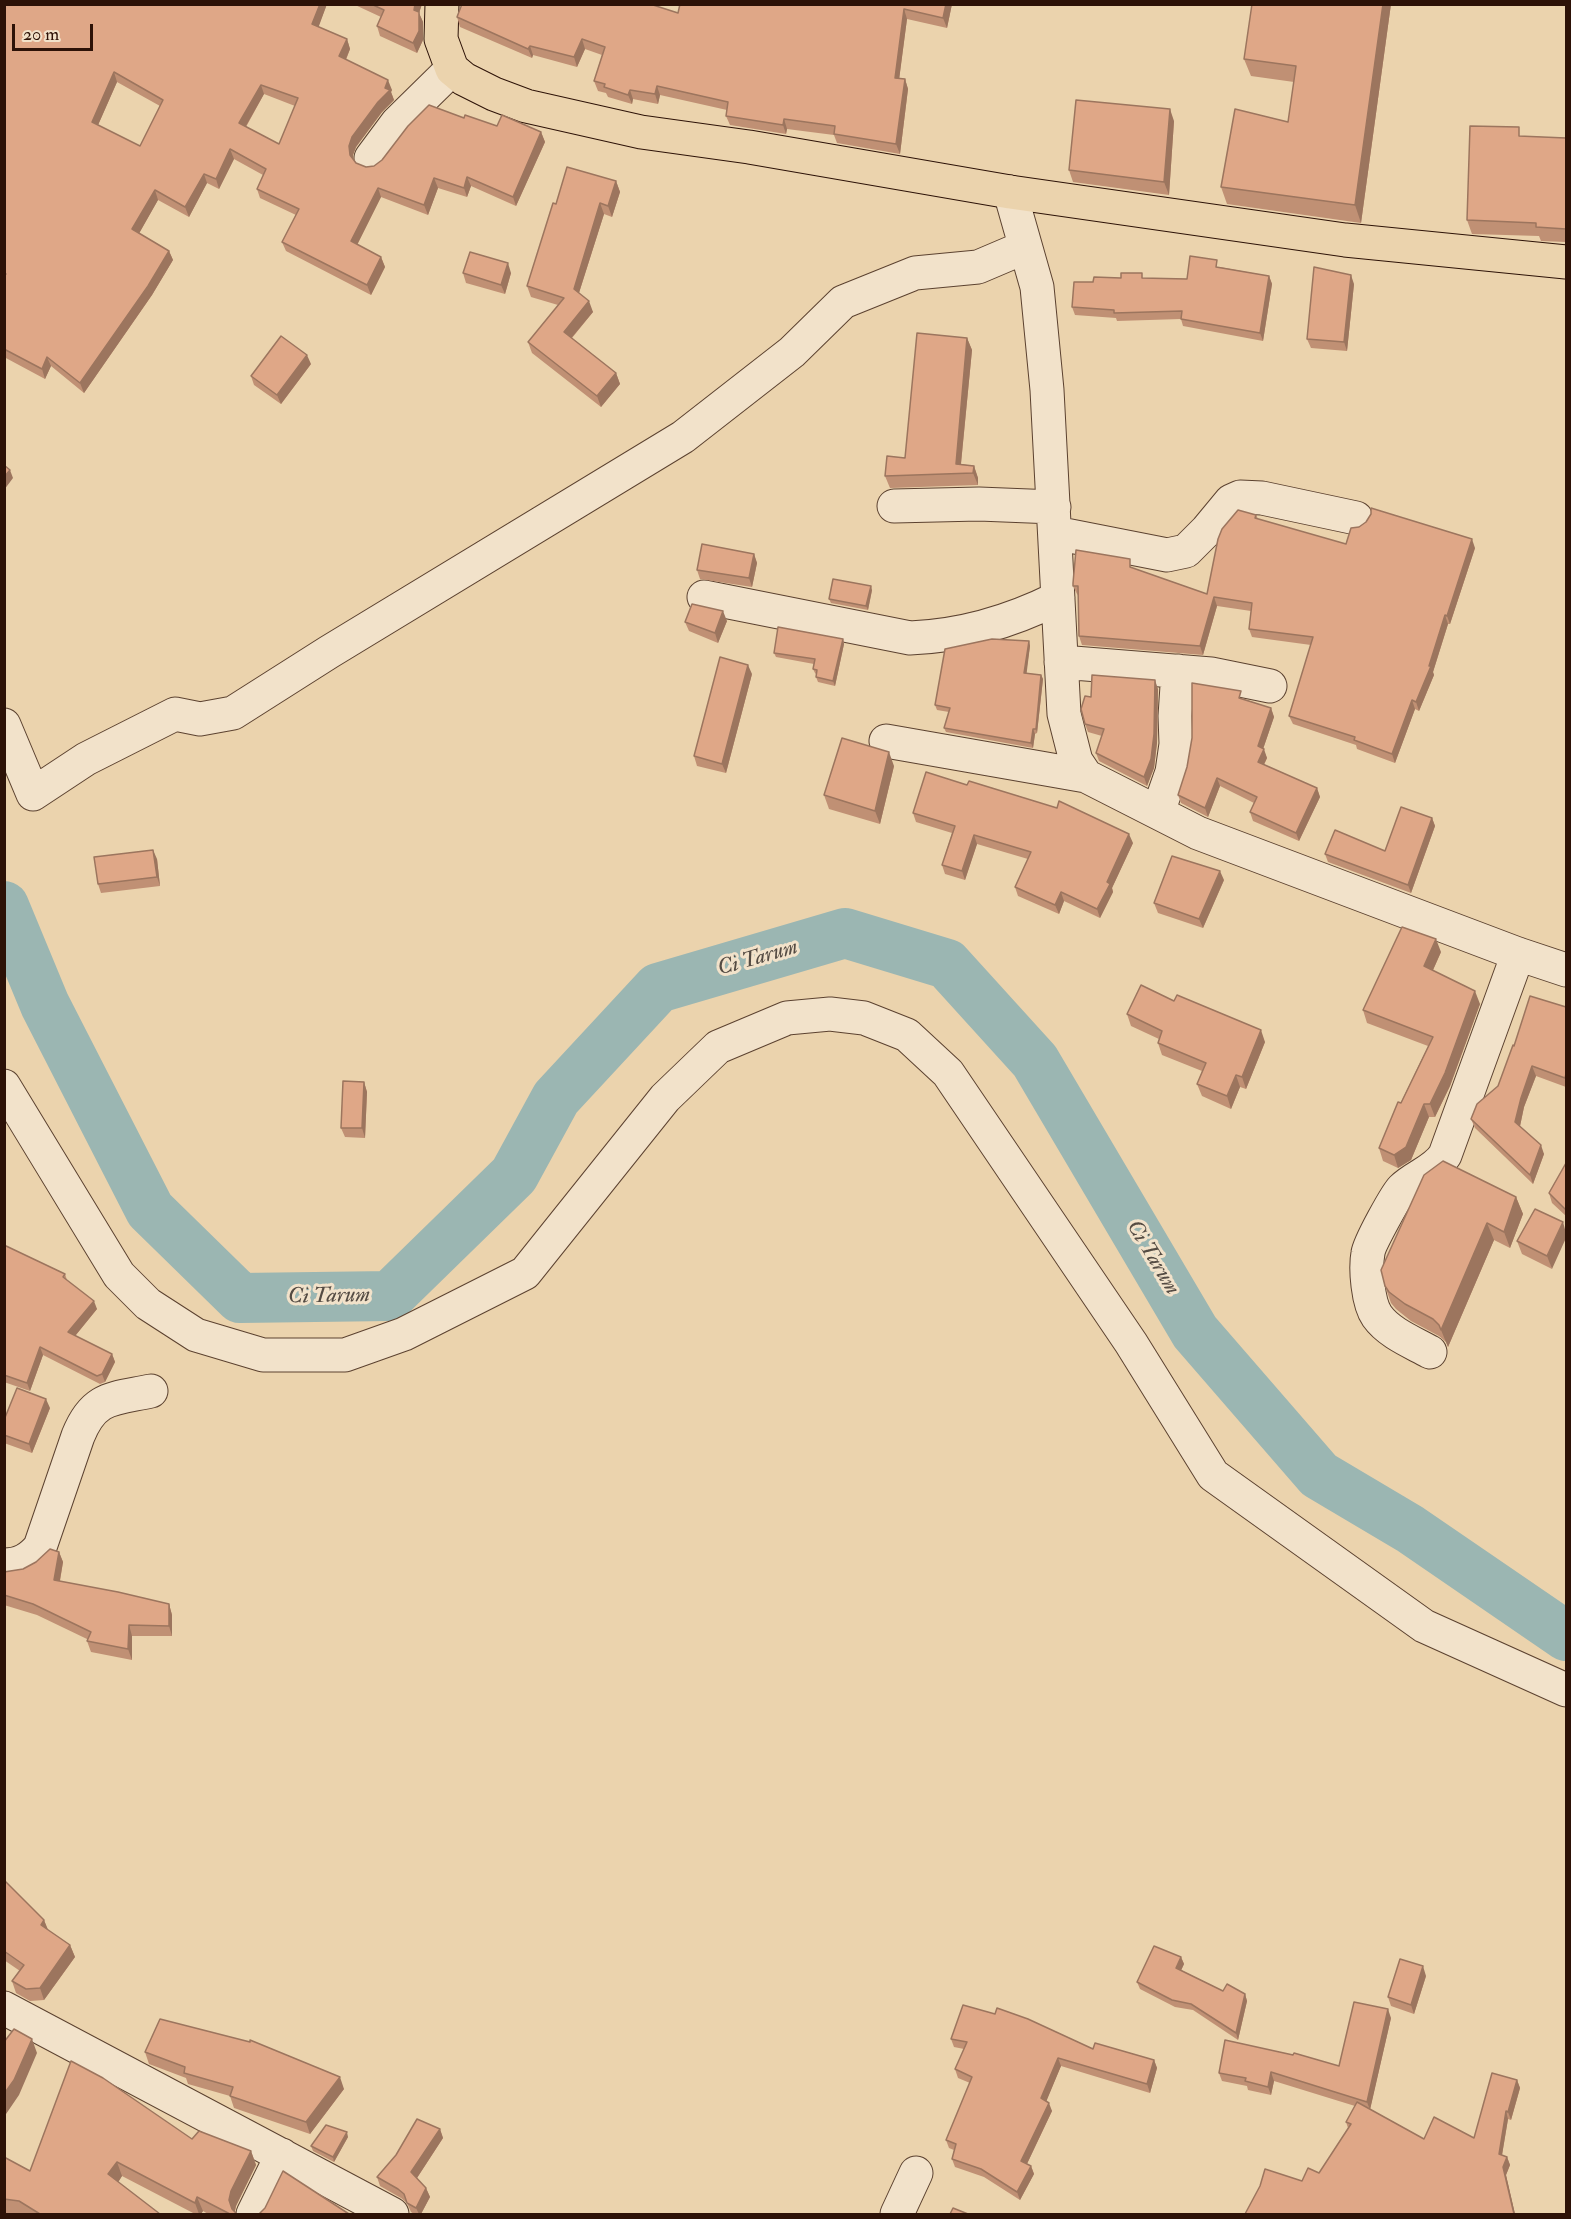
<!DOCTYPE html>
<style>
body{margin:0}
#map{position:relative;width:1571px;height:2219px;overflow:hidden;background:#ebd3ad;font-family:"IM FELL Double Pica",serif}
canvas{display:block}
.frame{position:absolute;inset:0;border:6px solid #2d1207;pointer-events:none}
.scale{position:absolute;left:12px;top:24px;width:81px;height:27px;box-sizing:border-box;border:3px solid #2d1207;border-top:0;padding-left:8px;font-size:18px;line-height:21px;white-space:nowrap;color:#2d1207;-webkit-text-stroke:4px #f2e2ca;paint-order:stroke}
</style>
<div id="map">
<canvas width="1571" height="2219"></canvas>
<div class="frame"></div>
<div class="scale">20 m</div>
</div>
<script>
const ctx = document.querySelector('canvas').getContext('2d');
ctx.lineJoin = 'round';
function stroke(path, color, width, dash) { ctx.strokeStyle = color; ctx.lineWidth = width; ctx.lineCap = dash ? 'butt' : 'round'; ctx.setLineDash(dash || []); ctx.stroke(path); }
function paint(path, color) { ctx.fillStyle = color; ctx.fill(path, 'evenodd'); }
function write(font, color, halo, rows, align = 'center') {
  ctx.font = font + ' "IM FELL Double Pica",serif'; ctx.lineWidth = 6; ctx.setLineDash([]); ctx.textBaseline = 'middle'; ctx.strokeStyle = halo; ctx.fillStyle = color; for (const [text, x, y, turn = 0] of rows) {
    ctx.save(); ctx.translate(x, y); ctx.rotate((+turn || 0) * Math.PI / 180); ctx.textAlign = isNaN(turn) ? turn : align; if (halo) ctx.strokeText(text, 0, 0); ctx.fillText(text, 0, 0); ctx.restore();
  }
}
stroke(new Path2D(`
 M4 906 45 1005 150 1210 240 1298 390 1296 514 1175 556 1098 658 988 845 933 947 964 1035 1061 1195 1332 1319 1475 1410 1529 1566 1636`), '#9bb6b2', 50);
const minor = new Path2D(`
 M371 158 397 123 452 69
 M1010 192 1037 287 1047 390 1064 714 1076 761 1086 776 1198 833 1518 954 1566 970
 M894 506 979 504 1054 507
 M1055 533 1167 555 1186 551 1207 530 1231 501 1240 497 1262 498 1356 518
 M704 597 910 638C962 636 1012 621 1058 598
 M1061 662 1211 674 1270 686
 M4 725 33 794 86 759 175 714 200 719 233 713 329 652 683 437 792 352 843 302 915 273 978 267 1025 247
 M886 741 1086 776
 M1158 812 1172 772 1176 744 1175 716 1178 671
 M4 1086 119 1275 148 1304 196 1335 263 1355H345L404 1334 525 1273 665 1098 718 1047 787 1018 830 1014 864 1018 907 1035 948 1073 1131 1343 1213 1475 1424 1626 1566 1690
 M1430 1352C1412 1342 1389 1333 1377 1316 1368 1303 1365 1269 1368 1253 1369 1244 1396 1195 1402 1189 1415 1176 1435 1171 1445 1155L1518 954
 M4 1565C20 1565 30 1559 40 1547L78 1436C94 1396 113 1399 151 1391
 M4 2008 392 2214
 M253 2214 282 2155
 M897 2214 916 2173`);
const major = new Path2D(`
 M442 4 441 39 452 69 464 79 494 94 526 106 641 132 749 147 1010 192 1345 240 1566 262`);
stroke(minor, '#5c4230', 35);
stroke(major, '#2d1207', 35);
stroke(minor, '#f2e2ca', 33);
stroke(major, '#ebd3ad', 33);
paint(new Path2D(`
 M4 4H327L318 27 347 39 350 49 346 60 392 90 391 92 394 100 382 112 356 147 353 155V159L356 163 366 167 374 166 464 118 497 126 541 132 545 142 516 206 471 186 467 197 438 188 428 215 381 197 357 245 381 257 385 267 371 295 286 251 282 242 296 215 260 198 257 189 263 175 234 159 219 189 207 183 189 217 158 200 139 233 169 251 173 260 152 295 84 393 51 366 45 379 4 357ZM117 82 160 106 140 146 98 125ZM264 94 295 106 279 144 246 127Z
 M353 4H422L419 13 423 22V40L417 53 380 36 377 26 381 17Z
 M680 4H952L947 28 907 19 899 79H905L908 89 900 154 837 143 834 135 787 129 786 134 730 125 726 116 727 110 660 95 658 104 633 99 632 104 608 97 606 93 598 91 594 81 602 55 585 49 577 67 533 55 532 58 460 27 457 17 678 13Z
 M1391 4 1361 223 1227 204 1221 187 1288 122 1294 82 1251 76 1244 59Z
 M1174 121 1169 195 1073 182 1069 170Z
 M1522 136 1566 138V242L1541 241 1539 236 1472 234 1467 220Z
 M616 181 620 192 612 217 604 214 579 293 593 312 572 338 616 373 620 384 601 407 532 353 528 342 558 305 531 297 527 286 556 204Z
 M1220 267 1269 276 1272 284 1263 341 1183 326 1181 319 1117 321 1116 318 1075 315 1072 307 1093 282 1121 278 1187 279Z
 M463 273H511L505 294 466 283Z
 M1354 284 1347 351 1311 348 1307 339Z
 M967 338 972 350 961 464 974 466 978 478V485L890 488 885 476 905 458Z
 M311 364 281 404 254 385 251 376Z
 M1256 515 1258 519 1346 544 1475 548 1450 624H1448L1433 672 1434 675 1419 711 1415 709 1395 763 1357 749 1356 745 1293 724 1289 716 1311 645 1252 637 1249 629 1251 611 1217 606 1203 655 1082 645 1079 636 1078 595 1077 594 1073 586 1133 568 1207 594Z
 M754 554 757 563 752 587 700 579 697 570Z
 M872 590 868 610 831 603 829 599Z
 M727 621 718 643 689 631 685 622Z
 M843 639 844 644 835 686 818 682 816 677V674L815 673 813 669 814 664 776 657 774 653Z
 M1029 641 1030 646 1026 673 1041 675 1043 679 1037 733 1035 734 1033 748 946 732 944 728 949 712 937 710 935 705Z
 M752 674 726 773 697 766 694 756Z
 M1158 689 1157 743 1154 768 1147 786 1099 761 1096 753 1102 736 1088 732 1085 724 1091 697Z
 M1244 699 1271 708 1274 717 1263 749 1267 758 1264 765 1317 788 1320 797 1299 841 1253 821 1250 812 1254 803 1220 786 1208 817 1181 803 1178 795Z
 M894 766 880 824 829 809 824 795Z
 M913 813 1133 843 1112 888 1113 892 1100 918 1064 901 1059 914 1018 896 1015 887 1028 859 977 844 965 880 945 874 942 865 952 833 916 822Z
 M1432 818 1435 826 1411 893 1328 862 1325 854 1385 851Z
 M157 859 160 886 101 893 98 884Z
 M1224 880 1203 928 1158 913 1154 903Z
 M1441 952 1433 970 1480 1004 1450 1086 1435 1117H1429L1411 1160 1398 1168 1383 1161 1379 1148 1428 1046 1367 1023 1363 1010Z
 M1174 1001 1265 1042 1246 1089 1240 1087 1231 1109 1202 1096 1197 1084 1202 1071 1162 1055 1158 1043 1159 1039 1131 1026 1127 1014Z
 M1566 1007V1087L1536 1076 1524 1107 1520 1126 1544 1154 1533 1184 1475 1128 1471 1119 1498 1086 1514 1046Z
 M364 1082 367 1092 365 1138 345 1137 341 1128Z
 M1566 1163V1216L1552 1203 1549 1193Z
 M1516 1197 1523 1214 1510 1248 1494 1240 1448 1347 1446 1342 1439 1336 1411 1321 1396 1309 1391 1303 1385 1286Z
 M1535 1209 1552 1269 1522 1254 1517 1241Z
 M4 1245 65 1274 67 1280 97 1309 75 1336 112 1354 115 1362 105 1382 100 1384 43 1355 30 1391 4 1382Z
 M50 1408 32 1453 4 1443V1420Z
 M59 1552 63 1562 60 1581 169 1604 172 1615V1636H132V1660L91 1652 87 1641V1639L37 1615 4 1605V1572L23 1569Z
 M4 1880 44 1920 47 1929 70 1945 75 1957 44 2000 30 2001 16 1993 12 1981 20 1971 4 1960Z
 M1181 1957 1184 1964 1181 1970 1223 1991 1245 1994 1247 2001 1238 2040 1193 2010 1175 2007 1140 1989 1137 1982Z
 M1426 1976 1414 2014 1391 2006 1388 1997Z
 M1391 2018 1370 2109 1424 2139 1474 2138 1517 2080 1520 2088 1511 2120 1508 2119 1502 2155 1507 2157 1510 2165 1506 2175 1515 2214H1245L1302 2181 1319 2173 1348 2128 1346 2122 1355 2106 1274 2081 1271 2095 1248 2090 1247 2086 1222 2081 1219 2073 1339 2066Z
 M951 2039 1093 2049 1154 2060 1157 2068 1150 2093 1061 2066 1046 2101 1052 2111 1027 2164 1031 2166 1034 2174 1020 2200 984 2177 955 2167 952 2159 954 2150 949 2148 946 2140 970 2083 958 2078 955 2069 964 2049 954 2047Z
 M145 2052 344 2089 310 2134 234 2108 230 2096 188 2084 186 2078 149 2064Z
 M440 2129 443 2138 417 2178 426 2188 430 2197 421 2214H414L411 2212 407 2203 401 2198 380 2186 377 2177Z
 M348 2137 334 2162 313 2151 311 2146Z
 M192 2139 251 2151 256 2165 236 2206 235 2212 237 2214H208L203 2211 201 2214H195L122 2176 118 2182 160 2214H17L4 2213V2157L30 2171Z`), '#c09074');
paint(new Path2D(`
 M320 4H327L316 34 312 24Z
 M415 4H422L419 13 423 22V40L417 53 413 43 414 10Z
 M946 4H952L947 28 943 18Z
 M1383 4H1391L1361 223 1355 205Z
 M904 9 907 19 898 88 895 78Z
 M347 39 350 49 343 66 339 56Z
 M582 39 585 49 577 67 574 57Z
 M530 46 533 55 532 58 528 49Z
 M114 72 117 82 95 132 92 122Z
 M905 79 908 89 900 154 896 144Z
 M388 80 392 90 391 92 394 100 382 112 356 147 353 155 354 165 350 155 349 146 352 137 385 88Z
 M261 85 264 94 242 133 239 123Z
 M657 86 660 95 658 104 655 94Z
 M630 90 633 99 632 104 628 95Z
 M1170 109 1174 121 1169 195 1164 182Z
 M784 119 787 129 786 134 783 125Z
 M541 132 545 142 516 206 513 197Z
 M230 149 234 159 219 189 216 179Z
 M204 174 207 183 189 217 185 207Z
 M467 177 471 186 467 197 464 188Z
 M434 178 438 188 428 215 424 205Z
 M616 181 620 192 612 217 608 206Z
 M378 188 381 197 354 251 351 241Z
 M155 190 158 200 136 239 132 229Z
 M600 203 604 214 577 299 574 289Z
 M169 251 173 260 152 295 84 393 80 383Z
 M381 257 385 267 371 295 367 285Z
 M508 263 511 273 505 294 501 285Z
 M1351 275 1354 284 1347 351 1344 342Z
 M1269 276 1272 284 1263 341 1260 333Z
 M589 301 593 312 568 342 564 332Z
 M967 338 972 350 960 473 956 464Z
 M307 355 311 364 281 404 277 395Z
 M47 357 51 366 45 379 42 369Z
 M616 373 620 384 601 407 597 396Z
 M974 466 978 478V485L973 473Z
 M10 470 13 478 4 490V477Z
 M1472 539 1475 548 1450 624 1447 616Z
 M754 554 757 563 752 587 749 578Z
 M871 586 872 590 868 610 866 606Z
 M1214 597 1217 606 1203 655 1200 646Z
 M723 611 727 621 718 643 715 633Z
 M1445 615 1448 624 1433 672 1434 675 1419 711 1416 702 1429 666Z
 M843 639 844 644 835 686 833 681Z
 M1029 641 1030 646 1026 678 1024 673Z
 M748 665 752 674 726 773 722 764Z
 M1041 675 1043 679 1037 733 1036 729Z
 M1155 680 1158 689 1157 743 1154 768 1147 786 1144 777Z
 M1412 700 1415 709 1395 763 1392 754Z
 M1271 708 1274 717 1261 755 1258 746Z
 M1033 729 1035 734 1033 748 1031 743Z
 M1264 749 1267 758 1261 770 1258 762Z
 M889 752 894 766 880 824 875 811Z
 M1217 778 1220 786 1208 817 1205 808Z
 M1317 788 1320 797 1299 841 1296 833Z
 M1432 818 1435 826 1411 893 1408 885Z
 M1129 834 1133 843 1112 888 1113 892 1100 918 1097 909 1107 882Z
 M974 835 977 844 965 880 962 871Z
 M153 850 157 859 160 886 157 877Z
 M1220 871 1224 880 1203 928 1199 919Z
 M1061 892 1064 901 1059 914 1055 905Z
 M1436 939 1441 952 1429 979 1424 966Z
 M1475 991 1480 1004 1450 1086 1435 1117 1430 1104Z
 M1261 1030 1265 1042 1246 1089 1242 1077Z
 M1532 1066 1536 1076 1524 1107 1519 1131 1515 1122 1521 1098Z
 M1236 1075 1240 1087 1231 1109 1227 1096Z
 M364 1082 367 1092 365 1138 362 1128Z
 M1424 1104 1429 1117 1411 1160 1398 1168 1394 1155Z
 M1541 1145 1544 1154 1533 1184 1530 1175Z
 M1516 1197 1523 1214 1510 1248 1504 1232Z
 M1563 1222 1566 1233V1238L1552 1269 1547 1256Z
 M1487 1223 1494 1240 1448 1347 1441 1330Z
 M94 1301 97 1309 71 1341 68 1332Z
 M40 1347 43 1355 30 1391 27 1383Z
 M112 1354 115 1362 105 1382 102 1374Z
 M46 1399 50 1408 32 1453 29 1444Z
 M59 1552 63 1562 58 1591 54 1580Z
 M169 1604 172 1615V1636L169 1626Z
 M129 1625 132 1636V1660L128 1649Z
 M44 1920 49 1932 41 1925Z
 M70 1945 75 1957 44 2000 40 1988Z
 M1181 1957 1184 1964 1179 1975 1176 1968Z
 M1423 1966 1426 1976 1414 2014 1411 2005Z
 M1245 1994 1247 2001 1238 2040 1236 2033Z
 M1388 2009 1391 2018 1370 2110 1367 2102Z
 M32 2039 37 2053 19 2095 4 2117V2094Z
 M1058 2058 1061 2066 1044 2107 1041 2098Z
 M1154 2060 1157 2068 1150 2093 1147 2084Z
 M1271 2072 1274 2081 1271 2095 1268 2087Z
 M340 2077 344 2089 310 2134 306 2122Z
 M1517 2080 1520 2088 1511 2120 1508 2112Z
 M1049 2103 1052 2111 1024 2170 1021 2161Z
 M1506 2111 1508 2119 1501 2161 1499 2154Z
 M440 2129 443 2138 415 2181 411 2172Z
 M347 2132 348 2137 334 2162 333 2157Z
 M251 2151 256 2165 236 2206 234 2214 229 2200 231 2191Z
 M1507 2157 1510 2165 1506 2175 1515 2214H1514L1503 2167Z
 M117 2162 122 2176 114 2189 108 2174Z
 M1031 2166 1034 2174 1020 2200 1017 2192Z
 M426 2188 430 2197 421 2214H419L416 2208Z
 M197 2197 203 2211 201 2214H199L195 2203Z`), '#9c755e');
const building = new Path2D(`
 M4 4H320L312 24 347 39 339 56 388 80 385 88 390 90 378 102 352 137 349 146 350 155 356 163 366 167 374 166 382 160 408 126 429 105 464 118 465 115 497 126 502 115 541 132 513 197 467 177 464 188 434 178 424 205 378 188 351 241 381 257 367 285 282 242 299 209 257 189 266 169 230 149 216 179 204 174 185 207 155 190 132 229 169 251 148 286 80 383 47 357 42 369 4 349V276L6 274 4 273ZM114 72 163 100 140 146 92 122ZM261 85 298 98 279 144 239 123Z
 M371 4H415L414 10 419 12V31L413 43 377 26 384 10Z
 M462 4H650L678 13 680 4H946L943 18 904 9 895 78 905 79 896 144 834 134 835 126 784 119 783 125 726 116 728 102 657 86 655 94 630 90 628 95 604 87 605 84 594 81 605 47 582 39 574 57 530 46 528 49 457 17Z
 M1252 4H1383L1355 205 1221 187 1235 109 1288 122 1296 66 1244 59Z
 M1076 100 1170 109 1164 182 1069 170Z
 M1470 126 1519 127V136L1566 138V229L1536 227V223L1467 220Z
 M567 167 616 181 608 206 600 203 574 289 589 301 564 332 616 373 597 396 528 342 564 298 527 286 553 203 556 204Z
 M470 252 508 263 501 285 463 273Z
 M1190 256 1217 260 1216 267 1269 276 1260 333 1181 319 1182 311 1114 313V310L1072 307 1074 282H1093L1094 277 1121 278V273H1142V278L1187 279Z
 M1314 267 1351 275 1344 342 1307 339Z
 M917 333 967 338 956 464 974 466 973 473 885 476 887 456 905 458Z
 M281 336 307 355 277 395 251 376Z
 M4 465 10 470 4 477Z
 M1371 508 1472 539 1447 616 1445 615 1429 666H1431L1416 702 1412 700 1392 754 1354 740 1355 737 1289 716 1313 637 1249 629 1252 603 1214 597 1200 646 1079 636 1078 586H1073V583L1076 550 1130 559V567L1207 594 1218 539 1222 529 1238 510 1256 515 1255 518 1346 544 1351 528 1359 527 1366 522 1371 514Z
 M702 544 754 554 749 578 697 570Z
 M833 579 871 586 866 606 829 599Z
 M692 604 723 611 715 633 685 622Z
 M778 627 843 639 833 681 816 677 817 670 813 669 815 659 774 653Z
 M992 639 1029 641 1024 673 1041 675 1036 729H1033L1031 743 944 728 950 708 935 705 945 649Z
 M720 657 748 665 722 764 694 756Z
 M1092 675 1155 680 1154 734 1151 759 1144 777 1096 753 1104 729 1085 724 1081 709 1085 696 1091 697Z
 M1192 683 1241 691 1239 698 1271 708 1258 746 1264 749 1258 762 1317 788 1296 833 1250 812 1257 797 1217 778 1205 808 1178 795 1187 767 1192 738Z
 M842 738 889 752 875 811 824 795Z
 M926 772 967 785 969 781 1057 808 1059 801 1129 834 1107 882 1110 884 1097 909 1061 892 1055 905 1015 887 1031 852 974 835 962 871 942 865 955 826 913 813Z
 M1401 807 1432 818 1408 885 1325 854 1335 830 1385 851Z
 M153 850 157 877 98 884 94 857Z
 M1172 856 1220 871 1199 919 1154 903Z
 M1402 927 1436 939 1424 966 1475 991 1445 1073 1430 1104H1424L1406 1147 1394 1155 1379 1148 1398 1102 1401 1103 1433 1037 1363 1010Z
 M1141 985 1174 1001 1177 995 1261 1030 1242 1077 1236 1075 1227 1096 1197 1084 1206 1063 1158 1043 1162 1031 1127 1014Z
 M1530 996 1566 1007V1074L1565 1078 1532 1066 1521 1098 1515 1122 1541 1145 1530 1175 1471 1119 1477 1104 1498 1086 1513 1045 1514 1046Z
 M343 1081 364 1082 362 1128H341Z
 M1443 1161 1516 1197 1504 1232 1487 1223 1441 1330 1439 1325 1433 1319 1405 1304 1389 1292 1385 1286 1381 1270 1424 1175Z
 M1566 1163V1210L1549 1193Z
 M1535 1209 1563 1222 1547 1256 1517 1241Z
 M4 1245 65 1274 63 1277 94 1301 68 1332 112 1354 102 1374 97 1376 40 1347 27 1383 4 1375Z
 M17 1388 46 1399 29 1444 4 1435V1420Z
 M50 1549 59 1552 54 1580 118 1592 169 1604V1626L129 1625 128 1649 87 1641 91 1632 33 1604 4 1595V1572L23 1569 36 1562Z
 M4 1880 44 1920 41 1925 70 1945 40 1988 26 1989 12 1981 24 1965 4 1951Z
 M1154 1946 1181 1957 1176 1968 1223 1991 1227 1984 1245 1994 1236 2033 1191 2004 1172 2000 1137 1982Z
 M1400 1959 1423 1966 1411 2005 1388 1997Z
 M1354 2002 1388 2009 1367 2102 1271 2072 1268 2087 1245 2081 1246 2078 1219 2073 1225 2040 1293 2055 1294 2053 1339 2066Z
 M963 2005 995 2014 997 2008 1028 2019 1093 2049 1095 2043 1154 2060 1147 2084 1058 2058 1041 2098 1049 2103 1021 2161 1031 2166 1017 2192 981 2169 952 2159 956 2144 946 2140 972 2077 955 2069 967 2042 951 2039Z
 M160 2019 250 2042V2040L340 2077 306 2122 230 2096 233 2087 184 2073 185 2067 145 2052Z
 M14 2029 32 2039 14 2080 4 2094V2042Z
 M71 2061 103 2078 192 2139 199 2131 251 2151 231 2191 229 2200 232 2209 237 2214H230L197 2197 195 2203 117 2162 108 2174 160 2214H40L19 2201 4 2199V2157L30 2171Z
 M1492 2073 1517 2080 1508 2112 1506 2111 1499 2154 1507 2157 1503 2167 1514 2214H1245L1260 2186 1265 2169 1302 2181 1308 2168 1319 2173 1351 2124 1346 2122 1357 2102 1424 2139 1434 2117 1474 2138Z
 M417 2119 440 2129 411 2172 426 2188 416 2208 407 2203 404 2194 398 2189 377 2177 396 2155Z
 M326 2125 347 2132 333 2157 311 2146Z
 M283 2171 349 2214H259L265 2208Z
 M953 2208 968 2214H950Z`);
paint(building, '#dfa787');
stroke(building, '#9c755e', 1.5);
write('italic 22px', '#544b43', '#f2e2ca', [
 ["Ci Tarum",758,959,-16],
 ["Ci Tarum",1152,1258,59],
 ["Ci Tarum",329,1297,-1]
]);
</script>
